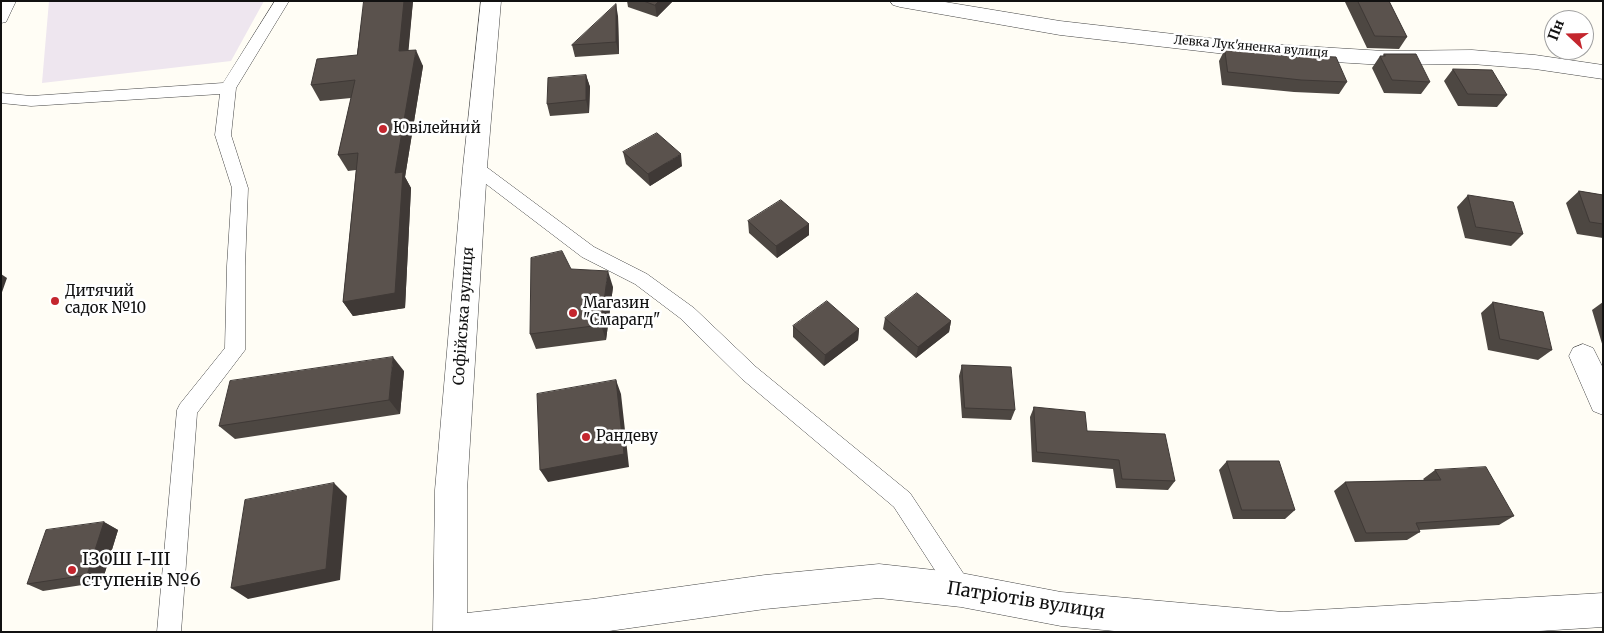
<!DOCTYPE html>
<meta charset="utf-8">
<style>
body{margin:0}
#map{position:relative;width:1604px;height:633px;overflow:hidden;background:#fffdf5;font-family:Merriweather,serif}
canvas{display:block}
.frame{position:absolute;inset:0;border:2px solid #111;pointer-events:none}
.north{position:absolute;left:1544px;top:10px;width:50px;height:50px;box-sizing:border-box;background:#fff;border:1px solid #a0a0a0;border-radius:50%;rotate:291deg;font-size:14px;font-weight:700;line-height:20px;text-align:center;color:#111}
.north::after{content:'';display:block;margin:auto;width:18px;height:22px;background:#c4262e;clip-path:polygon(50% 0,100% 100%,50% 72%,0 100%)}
</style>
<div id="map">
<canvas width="1604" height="633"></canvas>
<div class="frame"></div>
<div class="north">Пн</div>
</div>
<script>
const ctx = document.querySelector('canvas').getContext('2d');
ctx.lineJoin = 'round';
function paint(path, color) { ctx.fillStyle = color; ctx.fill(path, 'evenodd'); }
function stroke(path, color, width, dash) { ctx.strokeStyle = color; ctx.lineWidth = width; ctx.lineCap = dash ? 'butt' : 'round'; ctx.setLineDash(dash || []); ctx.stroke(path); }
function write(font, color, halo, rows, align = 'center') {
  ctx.font = font + ' Merriweather,serif'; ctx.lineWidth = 5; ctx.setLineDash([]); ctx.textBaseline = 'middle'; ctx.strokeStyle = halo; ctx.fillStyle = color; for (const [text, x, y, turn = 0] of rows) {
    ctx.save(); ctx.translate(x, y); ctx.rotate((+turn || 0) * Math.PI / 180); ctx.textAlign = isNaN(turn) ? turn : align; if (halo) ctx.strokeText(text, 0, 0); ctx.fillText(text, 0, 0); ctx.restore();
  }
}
paint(new Path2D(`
 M49 1H264L231 61 42 83Z`), '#eee6ef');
const service = new Path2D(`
 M2 1H16L6 22 1 23Z
 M275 1H289L236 88 231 135 248 188 245 266V350L197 413 181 632H157L177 410 180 404 225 348 227 266 232 188 215 135 220 94 31 106 1 103V93L31 96 223 83Z
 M475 161 481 163 594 247 647 274 694 308 756 367 910 493 969 582 972 590 969 598 961 601 953 598 894 507 742 379 680 318 635 284 582 257 469 171 467 167 469 163Z`);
const minor = new Path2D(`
 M481 1H501L487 167 467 490V613L593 599 765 575 879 564 961 573 1061 592 1283 612 1603 593V627L1523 632H1125L1061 626 961 607 879 598 765 609 602 632H433L435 490 463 167Z
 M890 1H939L1060 21 1252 43 1384 51 1472 50 1535 55 1603 65V79L1535 69 1472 64 1384 65 1252 57 1060 35 900 7 893 5Z
 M1583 344 1593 348 1603 368V415L1593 411 1569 356 1573 348Z`);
stroke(service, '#444', 1);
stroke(minor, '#444', 1);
paint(service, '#fff');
paint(minor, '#fff');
paint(new Path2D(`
 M364 1H413L408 50 423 66 405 177 411 188 405 308 353 316 343 302 356 170 348 171 338 155 351 98 320 101 311 85 357 55Z
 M627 1H673L657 17 628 7Z
 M1389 1 1407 37 1399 49 1367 48 1345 2Z
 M618 16 619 54 575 57 572 45Z
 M1225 49 1263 54 1347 82 1339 94 1294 92 1222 85 1219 61Z
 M1384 54 1430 82 1421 94 1384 93 1372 68 1380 56H1383Z
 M1453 69 1507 95 1497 107 1458 106 1444 81Z
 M586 75 590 87 589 113 550 116 547 104Z
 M623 152 682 166 650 186 626 164Z
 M1579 191 1603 195V238L1577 234 1566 203Z
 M1468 195 1523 234 1511 246 1465 238 1457 207Z
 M748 221 809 224V235L777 258 749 233Z
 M571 269 613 287 606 340 536 349 530 334Z
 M1493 302 1552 350 1538 360 1488 350 1481 313Z
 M1603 302V347L1592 310Z
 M885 318 951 321 949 332 916 358 883 329Z
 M793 326 859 329 858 340 824 366 793 337Z
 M962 365 1015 410 1011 420 962 418 959 376Z
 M404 371 400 414 235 439 219 426Z
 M1034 407 1087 431 1175 481 1168 490 1116 488 1113 469 1032 462 1030 417Z
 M1227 461 1295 510 1285 519H1233L1219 470Z
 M1435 470 1514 516 1499 525 1419 530 1420 532 1407 540 1355 542 1334 491 1345 482 1424 480 1423 479Z
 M104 522 118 530 102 582 43 591 27 584Z`), '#4d4742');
paint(new Path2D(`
 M404 1H413L407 67 399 51Z
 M659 1H673L657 17 655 5Z
 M616 4 618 16 619 54 616 42Z
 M416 50 423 66 405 177 411 188 405 308 353 316 343 302 395 173Z
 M586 75 590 87 589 113 586 100Z
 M681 154 682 166 650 186 648 174Z
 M809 224V235L777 258 776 246Z
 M608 271 613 287 606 340 601 325Z
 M1 274 7 278 1 295Z
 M951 321 949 332 916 358 918 347Z
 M859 329 858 340 824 366 825 355Z
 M393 357 404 371 400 414 389 400Z
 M616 380 621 394 629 467 548 482 540 470Z
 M334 483 347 496 340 580 248 599 231 588Z
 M104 522 118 530 102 582 87 575Z`), '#3f3936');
const building = new Path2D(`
 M364 1H404L399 51 416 50 395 173 403 172 395 293 343 302 358 153 338 155 355 80 311 85 317 59 357 55Z
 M644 1H659L655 5Z
 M1358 1H1389L1407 37 1375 36Z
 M616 4V42L572 45Z
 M1225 49 1263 52V54L1336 57 1347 82 1301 80 1228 72Z
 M1384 54H1416L1430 82 1392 80 1380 56H1385Z
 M1453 69 1492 70 1507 95 1468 94Z
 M586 75V100L547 104 548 78Z
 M657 133 681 154 648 174 623 152Z
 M1579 191 1603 195V224L1590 222Z
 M1468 195 1513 202 1523 234 1476 227Z
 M781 200 809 224 776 246 748 221Z
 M562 251 571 269 608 271 601 325 530 334 531 258Z
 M917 293 951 321 918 347 885 318Z
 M827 301 859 329 825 355 793 326Z
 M1493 302 1543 312 1552 350 1500 339Z
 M393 357 389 400 219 426 230 381Z
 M962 365 1011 367 1015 410 965 408Z
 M616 380 624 454 540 470 537 394Z
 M1034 407 1085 412 1087 431 1165 434 1175 481 1122 479 1119 460 1037 452Z
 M1227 461H1279L1295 510H1242Z
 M1486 467 1514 516 1416 523 1420 532 1366 533 1345 482 1441 480 1435 470Z
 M334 483 326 569 231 588 245 500Z
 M104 522 87 575 27 584 46 530Z`);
paint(building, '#5a524d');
stroke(building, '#3f3936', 1);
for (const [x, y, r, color] of [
 [383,129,5,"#c4262e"],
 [55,301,5,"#c4262e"],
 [573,313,5,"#c4262e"],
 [586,437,5,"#c4262e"],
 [72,570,5,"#c4262e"]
]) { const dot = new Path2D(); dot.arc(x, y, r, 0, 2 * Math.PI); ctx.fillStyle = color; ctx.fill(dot); stroke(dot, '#fff', 2); }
write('12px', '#111', '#fff', [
 ["Левка Лук'яненка вулиця",1251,47,5]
]);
write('15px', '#111', '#fff', [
 ["Ювілейний",393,129],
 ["Дитячий",65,292],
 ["садок №10",65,309],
 ["Магазин",583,304],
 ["\"Смарагд\"",583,321],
 ["Рандеву",596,437]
], 'left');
write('15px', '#111', '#fff', [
 ["Софійська вулиця",464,316,-86]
]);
write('18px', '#111', '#fff', [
 ["ІЗОШ І-ІІІ",82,560],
 ["ступенів №6",82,581]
], 'left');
write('18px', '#111', '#fff', [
 ["Патріотів вулиця",1026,601,9]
]);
</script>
